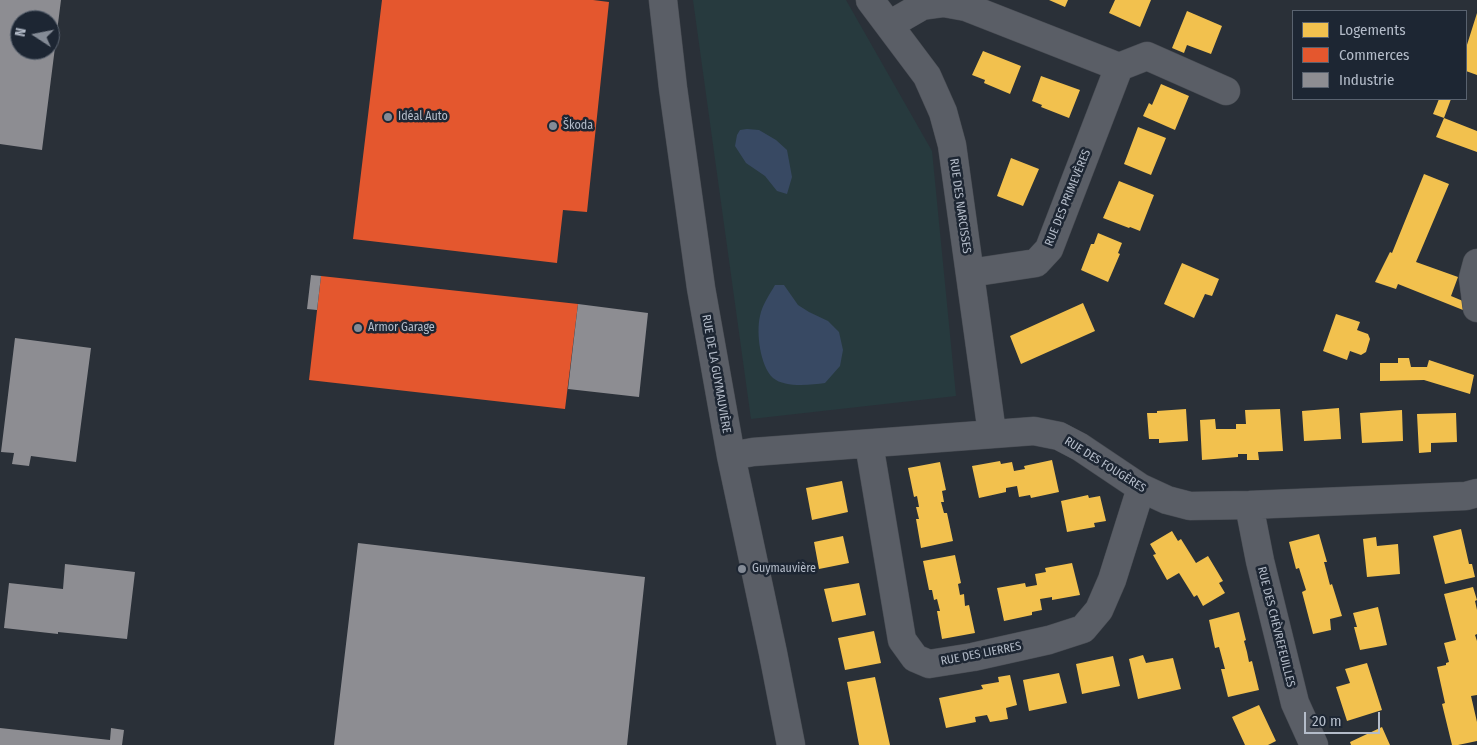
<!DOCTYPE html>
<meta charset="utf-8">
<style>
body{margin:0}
#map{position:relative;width:1477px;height:745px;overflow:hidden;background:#2a3038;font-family:"Fira Sans Condensed",sans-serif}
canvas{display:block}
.legend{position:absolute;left:1292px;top:10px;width:175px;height:90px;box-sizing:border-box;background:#1d2633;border:1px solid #59626f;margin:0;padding:6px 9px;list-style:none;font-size:15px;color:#b4bcc9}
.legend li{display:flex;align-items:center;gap:10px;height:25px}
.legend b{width:25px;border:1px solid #59626f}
.north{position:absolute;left:10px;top:10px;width:50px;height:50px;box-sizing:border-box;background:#1d2633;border:1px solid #59626f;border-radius:50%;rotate:281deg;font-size:14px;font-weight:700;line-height:20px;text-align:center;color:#b4bcc9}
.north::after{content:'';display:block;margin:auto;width:18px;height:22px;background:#848b96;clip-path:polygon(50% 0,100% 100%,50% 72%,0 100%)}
.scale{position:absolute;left:1304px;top:712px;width:76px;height:22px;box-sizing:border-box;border:2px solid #b4bcc9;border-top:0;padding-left:6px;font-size:15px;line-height:18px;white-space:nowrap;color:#b4bcc9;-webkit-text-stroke:4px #1d2633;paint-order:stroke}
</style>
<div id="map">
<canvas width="1477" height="745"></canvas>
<ul class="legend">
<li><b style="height:14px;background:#f2c14e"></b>Logements</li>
<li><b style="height:14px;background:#e4572e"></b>Commerces</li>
<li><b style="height:14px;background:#8d8d92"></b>Industrie</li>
</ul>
<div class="north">N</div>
<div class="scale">20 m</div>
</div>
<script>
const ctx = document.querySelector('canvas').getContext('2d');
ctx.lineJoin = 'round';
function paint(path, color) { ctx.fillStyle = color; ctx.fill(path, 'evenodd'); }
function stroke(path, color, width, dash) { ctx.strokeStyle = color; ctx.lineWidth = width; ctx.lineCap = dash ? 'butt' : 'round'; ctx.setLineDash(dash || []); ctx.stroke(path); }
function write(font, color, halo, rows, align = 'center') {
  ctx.font = font + ' "Fira Sans Condensed",sans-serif'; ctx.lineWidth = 5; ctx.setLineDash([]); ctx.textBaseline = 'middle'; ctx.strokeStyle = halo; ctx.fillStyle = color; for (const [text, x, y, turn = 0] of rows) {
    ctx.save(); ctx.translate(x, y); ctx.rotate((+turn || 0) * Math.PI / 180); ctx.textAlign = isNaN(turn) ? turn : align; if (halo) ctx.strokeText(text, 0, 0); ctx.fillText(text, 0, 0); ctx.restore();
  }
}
paint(new Path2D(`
 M693 0H846L932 151 956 396 751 419Z`), '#273a3e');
paint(new Path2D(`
 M747 129 759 130 776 140 787 150 792 177 787 194 777 191 765 176 746 163 735 146 737 135 740 130Z
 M775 285H784L798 305 809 312 828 321 839 332 843 350 840 366 825 383C811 385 785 388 773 378 760 366 756 332 760 316 762 305 770 294 775 285Z`), '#384963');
paint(new Path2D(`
 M1049 0H1068L1065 7Z
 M1115 0H1151L1140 27 1109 13Z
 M1187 11 1222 26 1211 54 1187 45 1184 53 1172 48Z
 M1477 13V75L1466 71V48Z
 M983 51 1021 66 1010 94 984 83 985 80 972 75Z
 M1041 76 1080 90 1069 118 1041 107 1042 105 1032 101Z
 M1161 84 1189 96 1175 130 1143 116 1149 103 1152 105Z
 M1439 99H1451L1444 118 1433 114Z
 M1444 118 1477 131V152L1436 137Z
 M1138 127 1166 138 1151 175 1124 164Z
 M1011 158 1039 169 1023 206 997 196Z
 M1424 174 1449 184 1416 262 1458 277 1451 296 1463 301V310L1398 284 1396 289 1375 282 1390 252 1392 253Z
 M1119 181 1154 195 1140 231 1130 227 1129 228 1103 218Z
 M1098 233 1122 243 1118 253 1120 254 1108 282 1081 270 1091 244H1094Z
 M1182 263 1219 279 1212 296 1205 294 1194 318 1164 304Z
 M1083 303 1095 331 1021 364 1010 336Z
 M1336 314 1360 322 1357 330 1368 334 1370 339 1366 352 1361 355 1350 351 1347 360 1323 351Z
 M1398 358H1409L1411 367H1427L1429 360 1474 375 1470 394 1424 380 1380 381V363H1398Z
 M1339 408 1341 439 1304 441 1302 411Z
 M1186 409 1188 441 1159 443V439H1149L1147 413H1157V411Z
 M1280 409 1283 451 1258 452 1259 460H1247V454H1238V457L1202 460 1200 420 1215 419 1216 429H1236V424H1246L1245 410Z
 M1402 410 1403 441 1362 443 1360 413Z
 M1456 413 1457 442 1431 443V452L1419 453 1417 414Z
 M1052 460 1059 492 1031 498 1030 495 1019 497 1017 486 1006 488V492L979 498 972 466 1000 461 1001 464 1012 462 1014 471 1025 469 1024 466Z
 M940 462 946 490 942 491 944 502H941L944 513H947L953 541 921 548 916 519H919L916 507H919L917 496 914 497 908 468Z
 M842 481 848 512 812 520 806 488Z
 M1088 495 1089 498 1100 496 1106 521 1094 523 1095 527 1067 532 1061 501Z
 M1461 529 1469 564H1472L1475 577 1445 584 1433 536Z
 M1172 531 1178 541 1181 539 1196 563 1208 556 1223 581 1219 583 1225 593 1203 606 1197 595 1194 597 1179 573 1167 580 1153 555 1156 554 1150 544Z
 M1319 534 1327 562H1324L1330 585 1332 584 1342 616 1330 619 1331 630 1313 634 1302 592 1306 590 1299 568 1296 569 1289 542Z
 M843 536 849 563 819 569 814 542Z
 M1376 537 1377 546 1398 544 1400 574 1367 577 1363 539Z
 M955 555 961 583 958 584 960 595 964 594 965 606 969 605 975 633 942 639 937 611H940L937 599 934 600 932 590H929L923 561Z
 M1072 563 1080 595 1052 600V597L1040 599 1042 610 1032 612V615L1004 621 997 588 1025 583 1026 587 1037 585 1035 574 1046 572 1045 568Z
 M859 583 866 615 832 622 824 589Z
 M1473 587 1477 600 1475 601 1477 610V634L1475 635 1477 641V695L1471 696 1477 722V741L1458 745H1452L1442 704 1445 703 1437 667 1446 665V663L1449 662 1444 643 1456 640 1444 594Z
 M1378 607 1387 645 1360 650 1354 627H1357L1353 613Z
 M1239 612 1246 640 1244 641 1247 652 1249 662 1252 661 1259 690 1228 697 1221 669H1225L1219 647 1215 648 1209 620Z
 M874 631 881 663 845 670 838 638Z
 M1143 655 1146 663 1173 658 1181 689 1138 699 1129 659Z
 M1113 656 1120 686 1082 694 1076 664Z
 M1367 663 1382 710 1347 721 1336 687 1350 683 1345 669Z
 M1059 673 1067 703 1029 711 1023 680Z
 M1010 675 1017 705 1006 708 1008 719 990 722 987 715 975 717 976 722 946 728 939 698 983 689 981 685 999 682 998 677Z
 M875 677 890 745H859L847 682Z
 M1259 705 1276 741 1268 745H1245L1232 717Z
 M1382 727 1390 745H1351L1350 742Z`), '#f2c14e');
paint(new Path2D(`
 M382 0H593L609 2 587 212 563 210 557 263 353 239Z
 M321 276 578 304 565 409 309 380Z`), '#e4572e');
paint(new Path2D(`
 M0 0H61L42 150 0 144ZM20 20H50V50H20Z
 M311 275 321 276 317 310 307 309Z
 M578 304 648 313 639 397 568 389Z
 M15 338 91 348 76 462 31 456 29 466 12 464 14 453 1 452Z
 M358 543 645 577 627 745H334Z
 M65 564 135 572 127 639 58 632V634L4 628 9 583 63 589Z
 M0 728 110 740 111 728 124 730 122 745H0Z`), '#8d8d92');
const minor = new Path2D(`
 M663 0 673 88 701 288 731 456 773 653 791 745
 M870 0 927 76 943 112 952 145 992 433
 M889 25 922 6 944 3 966 7 1119 67 1049 249 1036 263 970 273
 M1119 67 1147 56 1226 91
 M1477 263 1473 278 1477 308
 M869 444 902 640 915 658 929 664 973 657 1049 640 1083 629 1099 610 1112 580 1141 488
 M731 456 753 452 1034 431 1059 436 1080 447 1141 488 1167 500 1190 506 1249 505 1466 496 1477 493
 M1249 505 1260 561 1295 703 1314 745`);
stroke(minor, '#484c53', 29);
stroke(minor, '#5a5e66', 28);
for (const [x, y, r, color] of [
 [388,117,5,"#848b96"],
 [553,126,5,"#848b96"],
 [358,328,5,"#848b96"],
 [742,569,5,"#848b96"]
]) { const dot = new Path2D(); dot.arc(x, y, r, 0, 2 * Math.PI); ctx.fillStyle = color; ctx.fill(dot); stroke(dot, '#1d2633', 2); }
write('12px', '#b4bcc9', '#1d2633', [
 ["Idéal Auto",398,117],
 ["Škoda",563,126],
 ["Armor Garage",368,328],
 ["Guymauvière",752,569]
], 'left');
write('12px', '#b4bcc9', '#1d2633', [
 ["RUE DES PRIMEVÈRES",1068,198,-68],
 ["RUE DES NARCISSES",960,206,82],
 ["RUE DE LA GUYMAUVIÈRE",716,374,80],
 ["RUE DES FOUGÈRES",1105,465,32],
 ["RUE DES CHÈVREFEUILLES",1276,627,76],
 ["RUE DES LIERRES",981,654,-11]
]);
</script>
